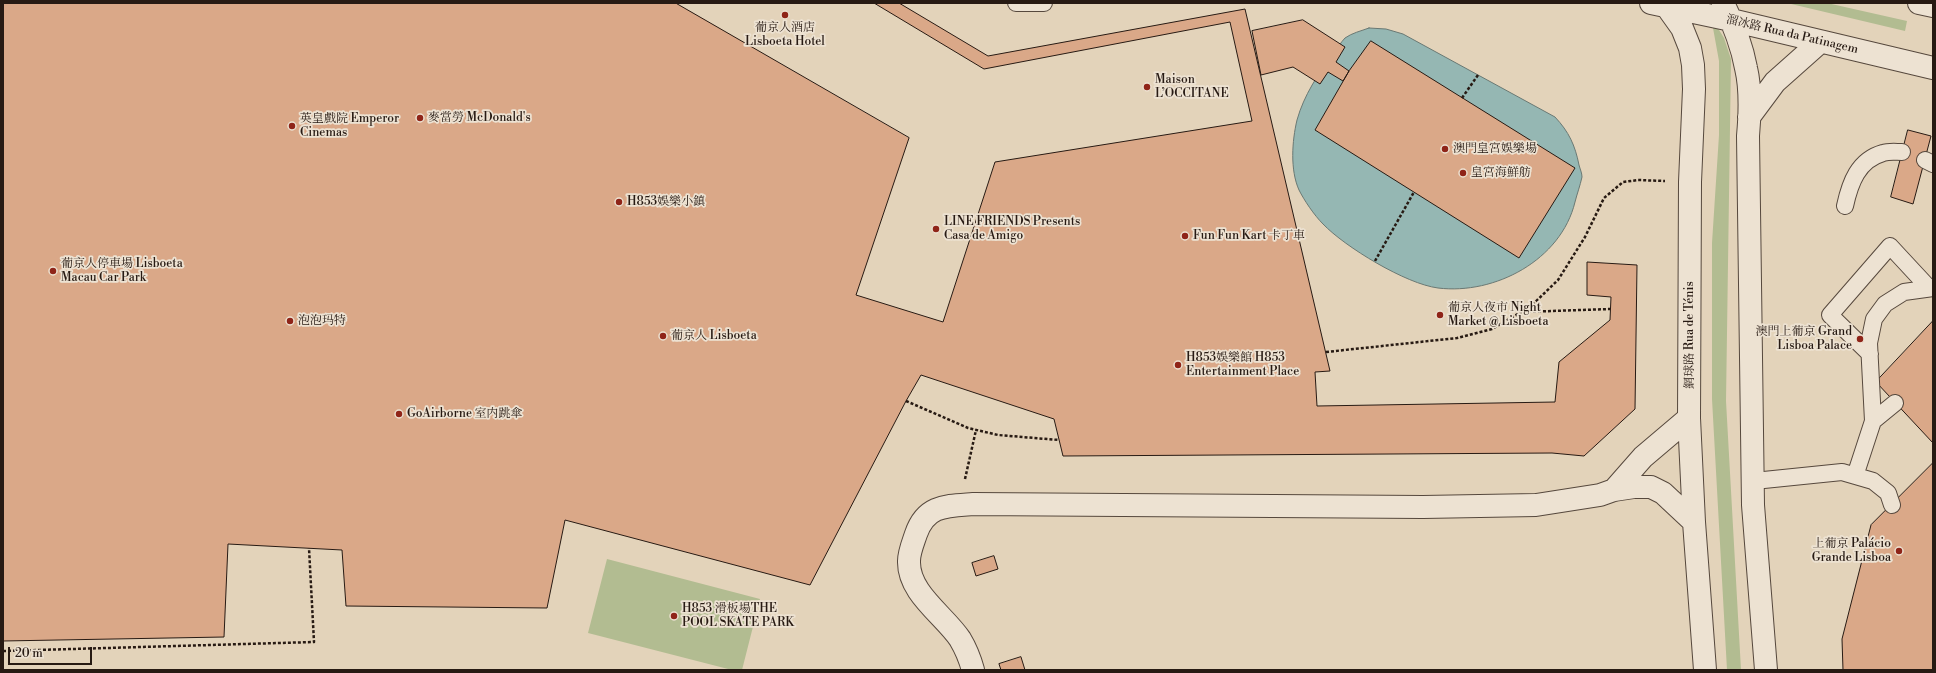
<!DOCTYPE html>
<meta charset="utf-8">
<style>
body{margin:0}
#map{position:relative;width:1936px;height:673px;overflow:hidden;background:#e3d3ba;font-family:"Libre Bodoni",serif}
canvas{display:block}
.frame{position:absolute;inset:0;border:4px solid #271a13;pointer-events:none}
.scale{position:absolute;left:8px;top:647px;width:84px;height:18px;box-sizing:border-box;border:2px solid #271a13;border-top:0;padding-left:5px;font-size:12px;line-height:14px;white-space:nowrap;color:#271a13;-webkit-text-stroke:3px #ede2d2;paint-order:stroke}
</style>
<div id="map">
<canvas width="1936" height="673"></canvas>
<div class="frame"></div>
<div class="scale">20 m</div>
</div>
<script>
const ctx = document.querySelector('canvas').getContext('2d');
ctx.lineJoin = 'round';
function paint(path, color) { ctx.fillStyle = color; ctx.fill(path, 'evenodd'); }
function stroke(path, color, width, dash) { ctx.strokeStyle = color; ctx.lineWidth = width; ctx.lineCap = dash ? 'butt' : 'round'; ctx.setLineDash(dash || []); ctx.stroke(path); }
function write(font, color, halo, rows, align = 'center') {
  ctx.font = font + ' "Libre Bodoni","Noto Serif SC",serif'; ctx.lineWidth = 3.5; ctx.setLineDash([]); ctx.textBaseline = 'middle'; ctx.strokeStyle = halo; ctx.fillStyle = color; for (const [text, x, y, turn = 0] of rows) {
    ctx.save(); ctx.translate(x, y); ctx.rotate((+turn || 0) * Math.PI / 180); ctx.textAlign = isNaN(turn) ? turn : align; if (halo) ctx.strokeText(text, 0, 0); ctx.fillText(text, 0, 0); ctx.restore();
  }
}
paint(new Path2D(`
 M1787 3H1827L1907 21 1905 31Z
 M1711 17 1724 38 1731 59 1726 401 1741 670H1727L1712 399V243L1719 135V61Z
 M607 559 760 599 742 670H732L588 633Z`), '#b2bc91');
const water = new Path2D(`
 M1369 28 1386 29 1403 34 1555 117C1569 132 1575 145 1579 165 1580 169 1582 173 1582 177 1580 186 1577 194 1575 202 1561 260 1495 295 1438 288 1406 284 1345 247 1323 224 1314 215 1304 200 1299 190 1290 170 1292 141 1297 120 1304 95 1318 74 1334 53 1337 49 1341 42 1345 38 1352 33 1361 31 1369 28Z`);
paint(water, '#95b7b3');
stroke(water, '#697873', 1);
const building = new Path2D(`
 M3 3H899L988 56 1245 9 1330 371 1315 372 1317 406 1555 402 1559 362 1610 320 1611 297 1587 295V262L1637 265 1635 409 1584 456 1552 453 1063 456 1054 419 921 375 906 401 810 585 565 520 547 608 346 606 342 550 228 544 224 637 3 641Z
 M676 3H874L984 69 1230 22 1252 121 995 162 943 322 856 295 909 138Z
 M1303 20 1345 47 1336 62 1349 71 1343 81 1328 72 1320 84 1293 67 1261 75 1252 31Z
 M1371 41 1575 168 1519 258 1315 130 1349 71Z
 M1908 130 1931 136 1913 204 1891 197Z
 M1933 321V443L1876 382Z
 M1933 463V670H1843L1842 639 1871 525Z
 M994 556 998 569 976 576 972 563Z
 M1021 657 1025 670H1001L999 664Z`);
paint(building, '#daa888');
stroke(building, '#271a13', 1);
const lane = new Path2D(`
 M1016 3H1044
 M1925 160 1933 164
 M1845 206C1850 183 1858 160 1883 153 1889 151 1896 152 1902 152
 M1870 354 1830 315 1890 246 1929 288
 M1873 421 1895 403
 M1855 476 1873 421 1869 343 1874 319 1885 304 1904 292 1933 288
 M1754 481 1842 472 1873 481 1888 493 1892 505`);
const street = new Path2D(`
 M1651 3 1731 20 1933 68
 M1723 3C1733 23 1742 46 1746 68 1751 89 1750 114 1748 136L1753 505 1766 670
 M1919 3 1933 6
 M1667 7 1682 28 1690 48 1693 65 1694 89 1690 182 1689 418 1694 522 1705 670
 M1749 117 1775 82 1820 42
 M1614 490 1643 457 1689 418
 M973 670C970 659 966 649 960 639 944 615 908 593 909 561 909 552 913 543 916 534 926 505 946 506 973 504L1423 507 1536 505 1600 495 1614 490 1634 487H1651L1663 493 1694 522`);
stroke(lane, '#56483d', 18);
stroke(street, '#56483d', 24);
stroke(new Path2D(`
 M1462 98 1478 75
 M1375 261 1414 192
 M1523 312 1610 309
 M1326 352 1457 338 1492 329 1530 307 1558 280 1585 237 1604 198 1623 182 1638 180 1665 181
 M906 401 968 428 998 435 1059 440
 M965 479 976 430
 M3 651 314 642 309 548`), '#271a13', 2.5, [3, 2]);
stroke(lane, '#ede2d2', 16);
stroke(street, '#ede2d2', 22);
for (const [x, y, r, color] of [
 [785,15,4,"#8f2418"],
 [1147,87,4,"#8f2418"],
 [420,118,4,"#8f2418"],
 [292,126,4,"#8f2418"],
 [1445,149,4,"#8f2418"],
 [1463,173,4,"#8f2418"],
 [619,202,4,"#8f2418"],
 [936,229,4,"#8f2418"],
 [1185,236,4,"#8f2418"],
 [53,271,4,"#8f2418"],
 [1440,315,4,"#8f2418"],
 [290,321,4,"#8f2418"],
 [663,336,4,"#8f2418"],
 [1860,339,4,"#8f2418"],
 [1178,365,4,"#8f2418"],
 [399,414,4,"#8f2418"],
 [1899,551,4,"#8f2418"],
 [674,616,4,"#8f2418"]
]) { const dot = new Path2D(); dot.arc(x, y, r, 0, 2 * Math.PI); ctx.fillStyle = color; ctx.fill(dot); stroke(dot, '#ede2d2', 1.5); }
write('12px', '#271a13', '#ede2d2', [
 ["葡京人酒店",785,28,"center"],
 ["Lisboeta Hotel",785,42,"center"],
 ["Maison",1155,80],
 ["L’OCCITANE",1155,94],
 ["麥當勞 McDonald's",428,118],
 ["英皇戲院 Emperor",300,119],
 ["Cinemas",300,133],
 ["澳門皇宮娛樂場",1453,149],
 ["皇宮海鮮舫",1471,173],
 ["H853娛樂小鎮",627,202],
 ["LINE FRIENDS Presents",944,222],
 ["Casa de Amigo",944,236],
 ["Fun Fun Kart 卡丁車",1193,236],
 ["葡京人停車場 Lisboeta",61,264],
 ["Macau Car Park",61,278],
 ["葡京人夜市 Night",1448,308],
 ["Market @ Lisboeta",1448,322],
 ["泡泡玛特",298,321],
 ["澳門上葡京 Grand",1852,332,"right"],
 ["Lisboa Palace",1852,346,"right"],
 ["葡京人 Lisboeta",671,336],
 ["H853娛樂館 H853",1186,358],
 ["Entertainment Place",1186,372],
 ["GoAirborne 室内跳傘",407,414],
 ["上葡京 Palácio",1891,544,"right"],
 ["Grande Lisboa",1891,558,"right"],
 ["H853 滑板場THE",682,609],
 ["POOL SKATE PARK",682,623]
], 'left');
write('12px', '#271a13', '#ede2d2', [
 ["溜冰路 Rua da Patinagem",1792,35,13],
 ["網球路 Rua de Ténis",1690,335,-90]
]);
</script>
